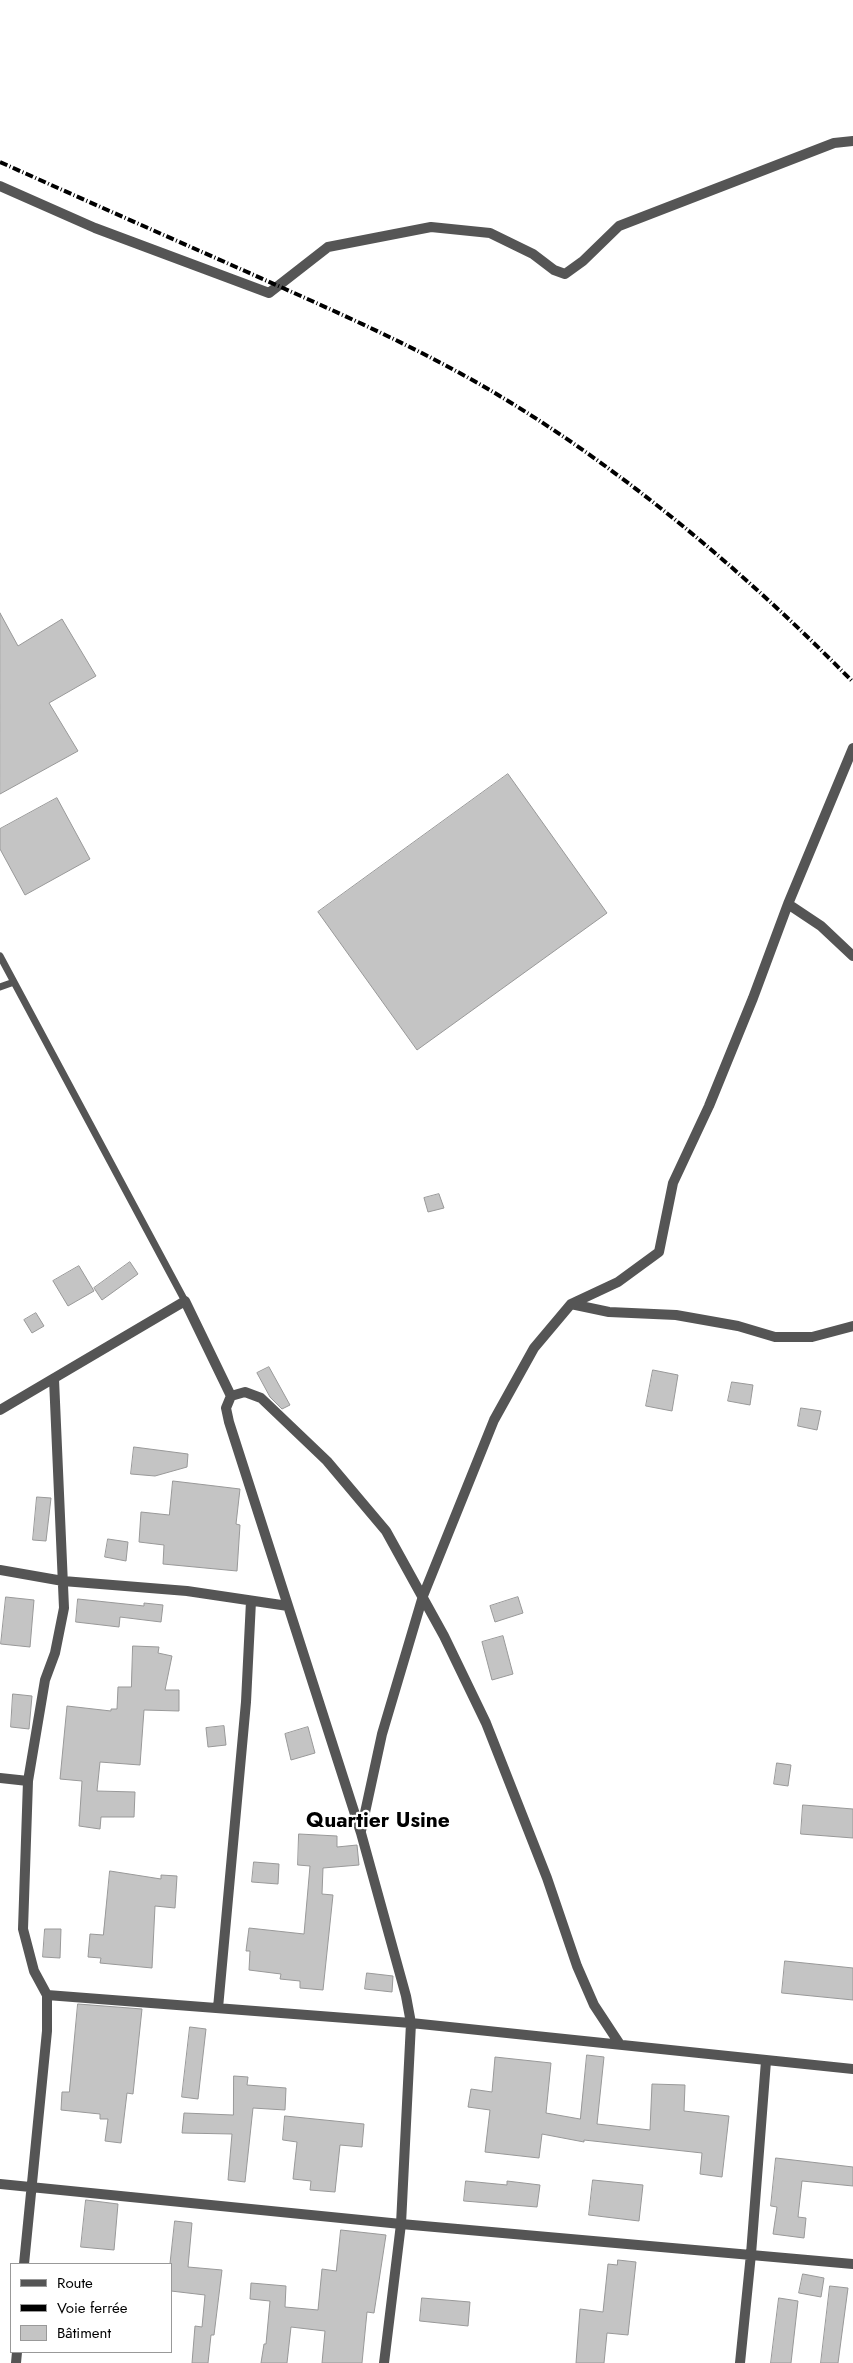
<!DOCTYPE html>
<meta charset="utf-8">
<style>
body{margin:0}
#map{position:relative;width:853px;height:2363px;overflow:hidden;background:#fff;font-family:Jost,sans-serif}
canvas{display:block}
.legend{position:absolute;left:10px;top:2263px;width:162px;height:90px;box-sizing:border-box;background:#fff;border:1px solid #999;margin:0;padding:6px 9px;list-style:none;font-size:15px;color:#000}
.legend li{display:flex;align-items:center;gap:10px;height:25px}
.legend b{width:25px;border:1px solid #999}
</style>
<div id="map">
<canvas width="853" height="2363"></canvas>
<ul class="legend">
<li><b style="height:6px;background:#555"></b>Route</li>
<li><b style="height:6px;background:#000"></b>Voie ferrée</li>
<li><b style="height:14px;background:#c4c4c4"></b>Bâtiment</li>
</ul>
</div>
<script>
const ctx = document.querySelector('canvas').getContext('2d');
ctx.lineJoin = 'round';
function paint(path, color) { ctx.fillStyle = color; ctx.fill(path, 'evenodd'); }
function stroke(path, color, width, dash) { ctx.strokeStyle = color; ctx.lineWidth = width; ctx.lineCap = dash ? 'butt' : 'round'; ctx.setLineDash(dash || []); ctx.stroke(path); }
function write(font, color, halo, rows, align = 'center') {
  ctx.font = font + ' Jost,sans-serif'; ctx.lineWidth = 4.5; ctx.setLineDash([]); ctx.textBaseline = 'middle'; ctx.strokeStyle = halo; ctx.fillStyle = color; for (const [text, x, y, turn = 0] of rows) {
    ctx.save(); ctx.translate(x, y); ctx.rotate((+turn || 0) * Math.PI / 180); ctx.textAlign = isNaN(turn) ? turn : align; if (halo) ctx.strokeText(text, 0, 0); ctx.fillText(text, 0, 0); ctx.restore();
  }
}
const building = new Path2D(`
 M0 613 18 646 62 619 96 676 49 703 78 751 0 794Z
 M508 774 607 913 417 1050 318 912Z
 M57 798 90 859 25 895 0 849V829Z
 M439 1194 444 1208 428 1212 424 1198Z
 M130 1262 138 1274 102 1300 94 1288Z
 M79 1266 94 1291 68 1306 53 1281Z
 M36 1313 44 1326 32 1333 24 1320Z
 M269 1367 290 1405 282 1409 270 1397 257 1373Z
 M653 1370 678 1375 672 1411 646 1406Z
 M732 1382 753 1385 750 1405 728 1401Z
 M801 1408 821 1411 817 1430 798 1426Z
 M134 1447 188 1454 187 1467 155 1476 131 1474Z
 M173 1481 240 1489 236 1524 240 1525 237 1571 163 1564 164 1545 139 1542 141 1512 169 1515Z
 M37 1497 51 1498 46 1541 33 1540Z
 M108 1539 128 1542 126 1561 105 1557Z
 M6 1597 34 1600 30 1647 1 1644Z
 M518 1597 523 1613 495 1622 490 1606Z
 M78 1599 144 1606V1603L163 1605 161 1622 120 1617 119 1627 76 1622Z
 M503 1636 513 1674 492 1680 482 1642Z
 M133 1646 159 1647 158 1653 172 1656 165 1690H179V1711L144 1710 140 1765 100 1762 97 1791 135 1792 134 1817H101L100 1829 79 1826 82 1781 60 1779 67 1706 111 1711V1709H117L118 1687H131Z
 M13 1694 32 1696 29 1729 11 1727Z
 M224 1726 226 1745 208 1747 206 1728Z
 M308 1727 315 1753 291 1760 285 1734Z
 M777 1763 791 1765 788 1786 774 1784Z
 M803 1805 853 1809V1838L801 1834Z
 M299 1834 337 1836V1847L357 1845 359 1865 323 1868 322 1894 333 1895 323 1990 300 1988V1981L280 1979 281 1974 249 1970 250 1951H246L249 1928 304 1934 310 1866 298 1865Z
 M254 1862 279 1864 278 1884 252 1882Z
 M110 1871 161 1879V1875L177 1876 175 1908 155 1906 152 1968 100 1963 101 1958 88 1957 90 1934 103 1935Z
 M45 1929H61L60 1958 43 1957Z
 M785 1961 853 1968V2000L782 1993Z
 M367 1973 393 1976 392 1992 365 1989Z
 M78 2004 142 2009 133 2094 127 2093 121 2143 105 2141 108 2119H100V2114L61 2110 62 2092H69Z
 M190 2027 206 2029 198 2099 182 2097Z
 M587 2055 604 2057 597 2124 650 2130 652 2084 685 2085 684 2111 729 2116 722 2177 700 2174 702 2153 584 2140V2142L542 2134 539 2158 485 2152 490 2110 468 2107 471 2089 492 2092 495 2057 551 2063 546 2113 580 2119Z
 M234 2076 248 2077 247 2085 286 2088 285 2110 253 2108 245 2182 228 2180 232 2134 182 2133 184 2113 233 2115Z
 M285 2116 364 2124 362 2147 340 2145 335 2192 310 2190 311 2181 293 2179 297 2142 283 2140Z
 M776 2158 853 2167V2186L802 2181 798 2217 806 2218 804 2238 773 2234 777 2207 771 2206Z
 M593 2180 643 2185 639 2221 589 2215Z
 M466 2181 507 2185V2181L540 2185 537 2207 464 2201Z
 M86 2200 118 2204 114 2250 81 2247Z
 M175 2221 192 2223 188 2267 222 2270 214 2335H211L208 2363H192L195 2326 202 2327 205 2295 171 2291 170 2264Z
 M341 2230 386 2235 374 2313 367 2312 362 2363H322L325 2331 291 2327 287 2363H261L264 2344H266L270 2301 250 2299 251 2283 286 2286 285 2307 318 2310 322 2269 336 2271Z
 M618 2260 636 2262 628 2335 607 2333 604 2363H576L580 2309 603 2312 608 2264 617 2265Z
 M803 2274 824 2278 821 2297 799 2293Z
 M830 2286 848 2288 838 2363H821Z
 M422 2298 470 2302 468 2326 420 2321Z
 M779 2298 798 2301 791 2363H771Z`);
paint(building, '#c4c4c4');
stroke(building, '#999', 1);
stroke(new Path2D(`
 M0 956 185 1301
 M0 987 14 982`), '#555', 7);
stroke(new Path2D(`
 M0 186 95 228 269 293 328 247 431 227 490 233 533 254 554 270 565 274 583 261 619 226 834 143 853 141
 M788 904 821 926 853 956
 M571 1304 609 1312 676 1315 738 1326 775 1337H812L853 1326
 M231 1396 245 1392 261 1398 327 1461 386 1531 444 1636 486 1723 547 1878 577 1966 594 2005 619 2043
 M0 1410 185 1301 231 1396 226 1408 229 1422 361 1833 406 1996 411 2023 401 2224 384 2363
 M0 1570 63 1581 187 1591 288 1606
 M0 1778 28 1781
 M361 1831 382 1734 423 1596 494 1420 534 1348 571 1304 618 1282 659 1252 673 1183 709 1106 753 998 788 904 853 748
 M47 1995 411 2023 853 2069
 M218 2008 246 1702 251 1601
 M0 2184 401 2224 853 2264
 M24 2264 47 2031V1995L34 1971 23 1929 28 1781 45 1680 55 1653 64 1608 54 1379
 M16 2363 17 2352
 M740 2363 751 2254 766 2061`), '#555', 10);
stroke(new Path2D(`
 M0 162C82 199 164 235 245 271 316 303 388 334 456 371 600 449 739 566 853 682`), '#000', 4, [8, 2.5, 1, 2.5]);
write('bold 21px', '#000', '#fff', [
 ["Quartier Usine",378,1822]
]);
</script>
